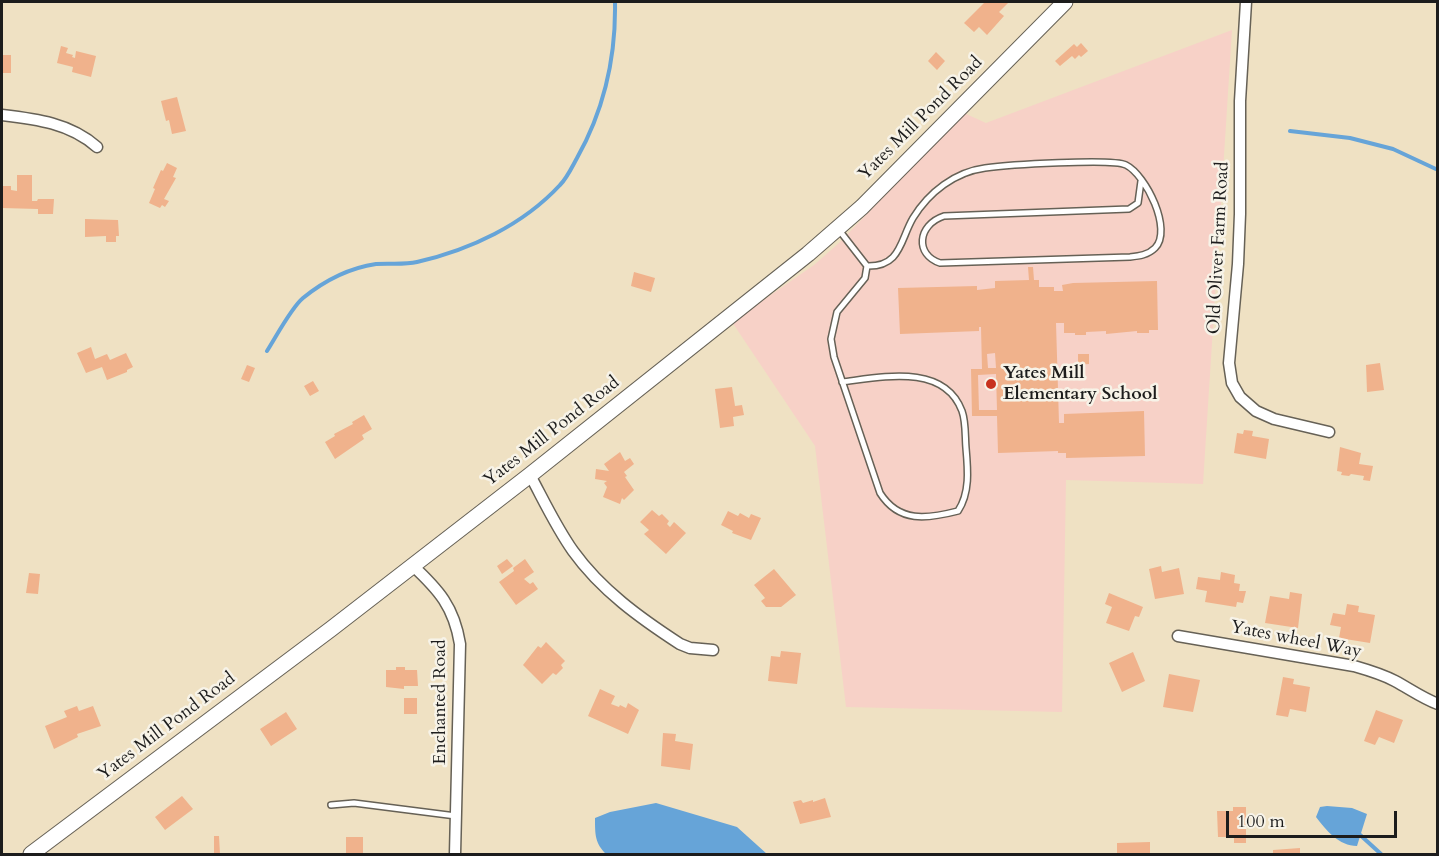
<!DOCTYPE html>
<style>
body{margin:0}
#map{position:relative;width:1439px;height:856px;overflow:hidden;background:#efe1c3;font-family:Cardo,serif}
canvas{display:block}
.frame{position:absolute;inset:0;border:3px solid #1c1c1c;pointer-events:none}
.scale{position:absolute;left:1226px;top:811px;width:171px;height:27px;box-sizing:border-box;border:3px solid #1c1c1c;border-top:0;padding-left:8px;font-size:18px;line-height:21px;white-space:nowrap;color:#1c1c1c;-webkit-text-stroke:4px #f7f3e8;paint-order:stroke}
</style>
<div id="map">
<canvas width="1439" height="856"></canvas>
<div class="frame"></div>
<div class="scale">100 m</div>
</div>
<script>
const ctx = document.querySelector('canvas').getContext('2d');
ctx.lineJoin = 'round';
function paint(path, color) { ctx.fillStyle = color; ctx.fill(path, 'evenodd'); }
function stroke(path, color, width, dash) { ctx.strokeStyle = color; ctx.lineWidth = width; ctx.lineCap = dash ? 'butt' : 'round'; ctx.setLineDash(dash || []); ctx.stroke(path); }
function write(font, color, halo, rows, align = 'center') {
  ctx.font = font + ' Cardo,serif'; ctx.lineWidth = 5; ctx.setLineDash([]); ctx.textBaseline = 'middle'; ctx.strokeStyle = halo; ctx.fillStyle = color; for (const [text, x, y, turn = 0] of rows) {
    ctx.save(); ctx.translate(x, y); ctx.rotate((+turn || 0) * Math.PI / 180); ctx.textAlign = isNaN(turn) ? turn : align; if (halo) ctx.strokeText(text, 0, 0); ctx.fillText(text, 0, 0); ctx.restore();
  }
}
paint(new Path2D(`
 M1232 30 1203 484 1066 480 1062 712 846 707 815 446 732 322 814 265 839 243 964 113 986 123Z`), '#f7d1c7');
paint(new Path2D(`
 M656 803 737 827 767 854H606C595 843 595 835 595 818L610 812Z
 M1327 806 1352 808 1367 814 1357 846C1339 846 1326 830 1316 817L1320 807Z`), '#66a4d8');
stroke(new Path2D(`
 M1290 131 1350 138 1393 149 1438 170
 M267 351C276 337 291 308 303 298 324 281 349 268 376 264 390 263 404 265 417 262 470 250 523 225 560 185 567 178 572 167 577 158 604 110 616 57 615 2
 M1358 833 1381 854`), '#66a4d8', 4);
paint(new Path2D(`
 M985 2H1009L999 12 1004 16 987 35 979 27 974 32 964 23Z
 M1081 43 1088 51 1081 57 1079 55 1075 59 1072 56 1060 66 1055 61 1074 44 1077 47Z
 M61 46 68 48 66 53 73 55 72 57 75 58 76 51 96 56 91 77 72 72 73 67 57 63Z
 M936 52 945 61 937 70 928 61Z
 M2 55H11V73H2Z
 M177 97 186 131 172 134 169 120 166 121 161 101Z
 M167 163 177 168 173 177 176 178 164 199 169 201 165 207 162 205 160 208 149 203 155 189 153 188 161 170 163 171Z
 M17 175H32V201H37L38 199H54L53 214H38V209L2 208V186H11V190L17 191Z
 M85 219 118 220 119 236H116V242H106V236L85 237Z
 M1028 267H1033L1034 280H1039V287H1054V291H1063L1062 285 1073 283 1157 281 1158 330H1149V333H1137V331L1106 334V331L1086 332V335H1075V333H1064V323H1056L1059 423H1064V414L1144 411 1145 456 1066 458V453H1058V451L998 453 997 416H972L971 369H982L981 327H979V331L900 334 898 288 977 286V290L995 288V281L1029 280ZM995 353 996 368H988L987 354ZM996 374 997 410H979L978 375Z
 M634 272 655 278 651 292 631 286Z
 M91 347 95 359 107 354 110 360 126 353 133 367 127 370V372L107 380 102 367 86 373 77 353Z
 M1078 354H1089V364L1078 365Z
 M1380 363 1384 390 1367 392 1366 365Z
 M247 365 255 368 249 382 241 379Z
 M313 381 319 391 310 396 304 386Z
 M732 387 735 406 742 405 744 415 733 417 734 426 720 428 715 389Z
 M364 415 372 429 362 435 364 439 335 459 325 442 335 436 334 434 353 424 352 422Z
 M1244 430 1253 431 1252 436 1269 439 1266 459 1234 453 1237 433 1243 434Z
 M1340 447 1361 453 1359 464 1373 466 1370 481 1363 480 1364 476 1351 474 1349 476 1341 475 1342 472 1337 471Z
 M620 452 625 461 630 458 634 464 624 472 627 476 625 477 634 490 624 500 622 498 620 504 603 497 607 487 604 483 607 481 595 479 596 469 609 471 604 464Z
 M652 510 659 516 662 514 669 521 667 524 670 527 674 522 686 533 666 554 644 534 649 530 640 522Z
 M728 511 738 516 740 513 749 518 751 514 761 518 751 540 732 533 733 531 721 525Z
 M507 559 513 566 502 574 497 566Z
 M525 559 534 572 524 579 530 584 533 582 538 589 516 605 499 582 514 571 513 568Z
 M1161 566 1162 572 1179 568 1184 594 1155 599 1149 569Z
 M774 569 796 595 781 607H766L761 601 765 598 754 585Z
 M1221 572 1235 575 1234 583 1240 584 1239 591H1246L1243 603 1237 602 1236 607 1205 602 1207 591 1196 589 1198 577 1220 580Z
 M29 573 40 574 38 594 26 593Z
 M1290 592 1302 594 1298 628 1265 623 1270 596 1289 599Z
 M1109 593 1143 607 1139 617 1135 616 1129 631 1106 623 1112 607 1105 604Z
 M1347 604 1359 606 1358 612 1375 615 1370 643 1339 638 1341 627 1330 625 1333 613 1345 615Z
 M546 642 565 661 561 665 563 668 556 675 553 673 542 684 523 665 538 646 541 648Z
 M781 651 801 653 797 684 768 681 771 656 780 657Z
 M1133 652 1145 681 1122 692 1109 663Z
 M396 667H405V670H417L418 686H404V689L386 687V670H396Z
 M1169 674 1200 680 1193 712 1163 707Z
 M1283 677 1294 679 1293 684 1310 687 1306 712 1290 709 1288 717 1276 715Z
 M600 689 615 696 611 704 619 707 620 705 626 708 628 703 639 710 628 734 588 716Z
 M404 698H417V714H404Z
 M77 706 79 711 93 706 101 726 77 734 78 737 54 749 45 726 67 717 64 711Z
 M1376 710 1403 720 1394 743 1379 737 1375 745 1364 741Z
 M286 712 297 729 271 746 260 729Z
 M663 733 676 734 675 741 693 744 690 770 661 766Z
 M182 796 193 809 165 830 155 817Z
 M825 798 831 817 800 824 793 802 801 800 803 803 813 800V802Z
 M1233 807H1246V843H1234V837H1218L1217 811H1233Z
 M214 836H219L220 854H214Z
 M346 837H363V854H346Z
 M1150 842V854H1117V843Z
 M1300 848V854H1273V850Z`), '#f0b28c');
const lane = new Path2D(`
 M839 230 867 266 865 278 837 312 831 339 834 357 880 493C899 523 927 519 958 511 970 493 968 470 966 448 965 437 966 422 962 411 944 363 882 377 842 382
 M867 266C901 267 900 240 913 218 929 192 955 172 985 168 1006 165 1113 158 1126 165 1146 175 1173 230 1155 248 1148 255 1139 256 1130 257L940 263C915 255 917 225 944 216L1129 209 1138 203 1141 181
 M331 805 354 803 456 816`);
const street = new Path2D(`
 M1246 2 1240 101V214L1238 264 1229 363 1232 383 1240 397 1256 411 1274 419 1329 432
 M2 115C36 119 70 123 97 147
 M530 475C544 501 556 527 573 551 601 590 640 618 680 644L690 648 713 650
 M412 565C439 590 454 607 460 644L455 854
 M1178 636 1354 666C1368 670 1382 674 1395 681 1410 689 1422 698 1438 704`);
const secondary = new Path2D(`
 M31 854 331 629 530 475 808 254 862 207 1065 2`);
stroke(lane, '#666156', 8);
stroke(street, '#666156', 13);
stroke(secondary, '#666156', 17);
stroke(lane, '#fff', 5);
stroke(street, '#fff', 10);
stroke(secondary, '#fff', 15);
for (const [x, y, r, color] of [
 [991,384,6,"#c8321e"]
]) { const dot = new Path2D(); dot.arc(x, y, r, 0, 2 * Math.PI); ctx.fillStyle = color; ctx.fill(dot); stroke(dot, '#f7f3e8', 2); }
write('18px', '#1c1c1c', '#f7f3e8', [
 ["Yates Mill Pond Road",921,119,-45],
 ["Old Oliver Farm Road",1219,248,-87],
 ["Yates Mill Pond Road",552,432,-38],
 ["Yates wheel Way",1296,640,11],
 ["Enchanted Road",441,702,-90],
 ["Yates Mill Pond Road",167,727,-37]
]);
write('bold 18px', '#1c1c1c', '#f7f3e8', [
 ["Yates Mill",1003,374],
 ["Elementary School",1003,395]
], 'left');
</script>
